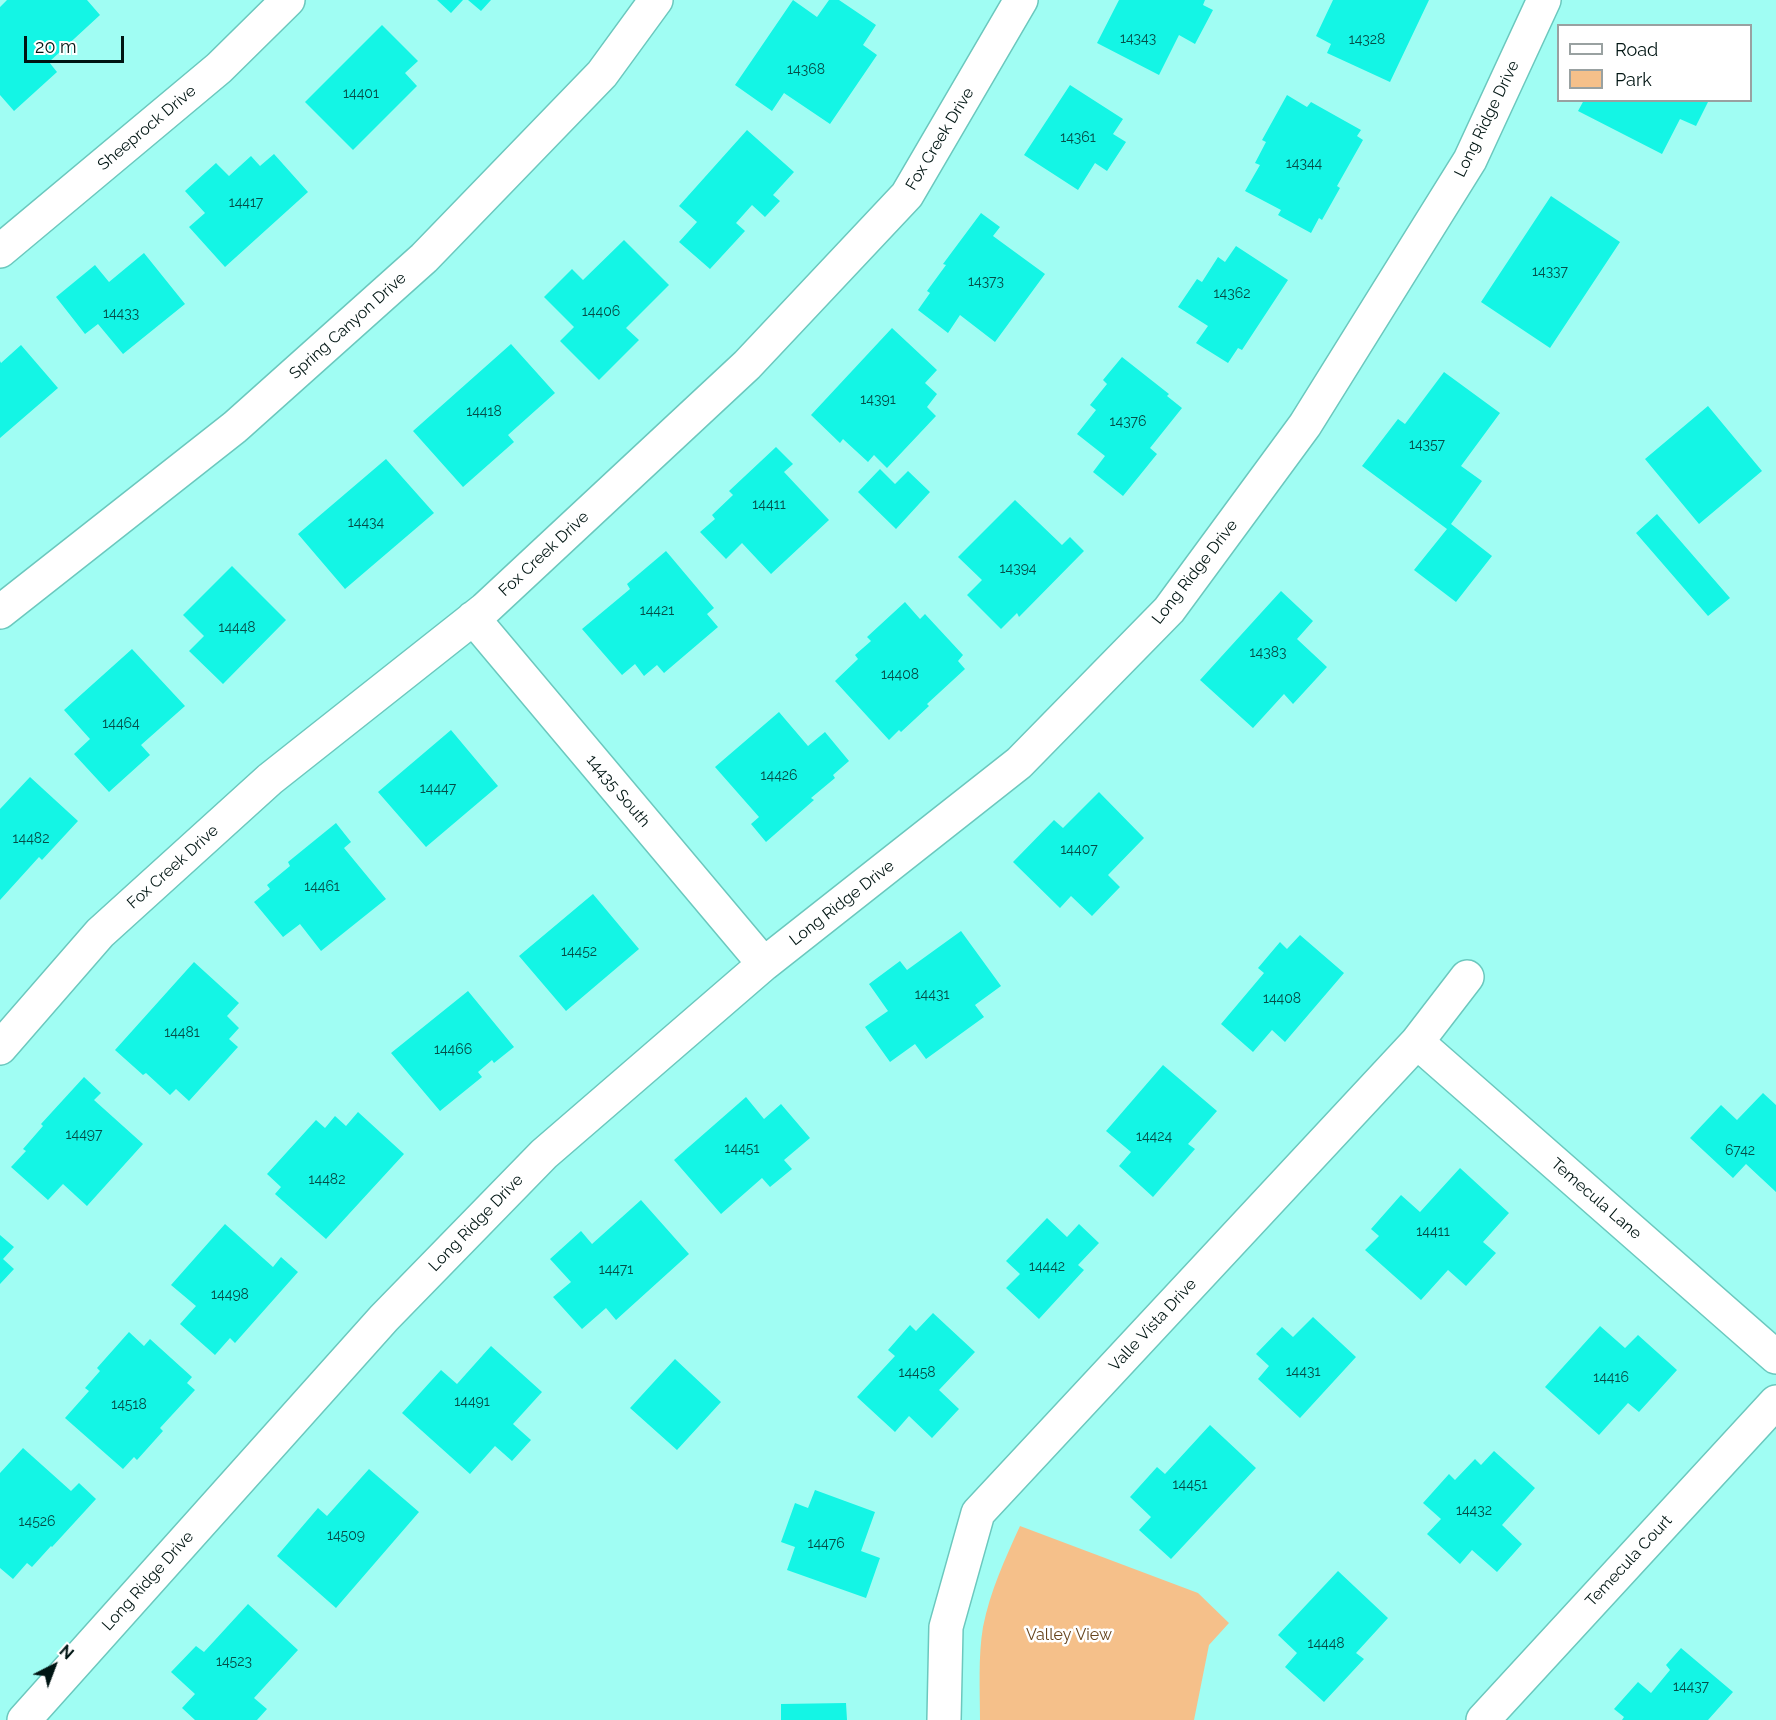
<!DOCTYPE html>
<style>
body{margin:0}
#map{position:relative;width:1776px;height:1720px;overflow:hidden;background:#a0fdf3;font-family:Raleway,sans-serif}
canvas{display:block}
.legend{position:absolute;left:1557px;top:24px;width:195px;height:78px;box-sizing:border-box;background:#fff;border:2px solid #99a1a1;margin:0;padding:8px 10px;list-style:none;font-size:18px;color:#001513}
.legend li{display:flex;align-items:center;gap:12px;height:30px}
.legend b{width:30px;border:2px solid #99a1a1}
.north{position:absolute;left:24px;top:1636px;width:60px;height:60px;-webkit-text-stroke:4px #fff;paint-order:stroke;rotate:42deg;font-size:16px;font-weight:700;line-height:24px;text-align:center;color:#001513}
.north::after{content:'';display:block;margin:auto;width:21px;height:27px;background:#001513;clip-path:polygon(50% 0,100% 100%,50% 72%,0 100%)}
.scale{position:absolute;left:24px;top:36px;width:100px;height:27px;box-sizing:border-box;border:3px solid #001513;border-top:0;padding-left:8px;font-size:18px;line-height:21px;white-space:nowrap;color:#001513;-webkit-text-stroke:4px #fff;paint-order:stroke}
</style>
<div id="map">
<canvas width="1776" height="1720"></canvas>
<ul class="legend">
<li><b style="height:8px;background:#fff"></b>Road</li>
<li><b style="height:16px;background:#f5c08a"></b>Park</li>
</ul>
<div class="north">N</div>
<div class="scale">20 m</div>
</div>
<script>
const ctx = document.querySelector('canvas').getContext('2d');
ctx.lineJoin = 'round';
function paint(path, color) { ctx.fillStyle = color; ctx.fill(path, 'evenodd'); }
function stroke(path, color, width, dash) { ctx.strokeStyle = color; ctx.lineWidth = width; ctx.lineCap = dash ? 'butt' : 'round'; ctx.setLineDash(dash || []); ctx.stroke(path); }
function write(font, color, halo, rows, align = 'center') {
  ctx.font = font + ' Raleway,sans-serif'; ctx.lineWidth = 5; ctx.setLineDash([]); ctx.textBaseline = 'middle'; ctx.strokeStyle = halo; ctx.fillStyle = color; for (const [text, x, y, turn = 0] of rows) {
    ctx.save(); ctx.translate(x, y); ctx.rotate((+turn || 0) * Math.PI / 180); ctx.textAlign = isNaN(turn) ? turn : align; if (halo) ctx.strokeText(text, 0, 0); ctx.fillText(text, 0, 0); ctx.restore();
  }
}
paint(new Path2D(`
 M1020 1526 1198 1593 1229 1623 1209 1645 1194 1720H980C980 1689 978 1657 983 1627 990 1591 1005 1559 1020 1526Z`), '#f5c08a');
paint(new Path2D(`
 M7 0H87L100 15 49 62 57 72 14 111 0 95V7Z
 M437 0H463L451 13Z
 M468 0H491L481 11Z
 M793 0 817 17 829 0H839L876 25 863 45 877 55 830 124 784 93 772 111 735 85Z
 M1119 0H1205L1203 5 1213 10 1195 44 1179 35 1159 75 1097 43Z
 M1333 0H1429L1390 82 1327 53 1331 44 1316 36Z
 M382 25 418 61 405 73 417 86 353 150 305 102Z
 M1070 85 1123 119 1113 134 1126 142 1107 171 1095 163 1078 190 1024 155Z
 M1287 95 1307 107 1311 102 1361 130 1357 136 1363 140 1337 186 1340 188 1322 220 1319 218 1311 233 1278 215 1281 210 1245 191 1260 165 1255 163 1266 142 1262 140Z
 M1584 100H1709L1696 126 1680 119 1662 154 1578 111Z
 M747 130 794 172 773 195 780 201 765 217 752 205 736 223 745 231 710 269 679 242 697 222 679 206Z
 M274 154 308 192 225 267 189 227 205 213 185 191 216 163 229 176 251 156 260 166Z
 M1551 196 1620 242 1550 348 1481 302Z
 M981 213 1000 227 993 236 1045 274 995 342 960 315 948 333 918 310 930 293 927 291 946 265 943 264Z
 M624 240 669 285 626 328 639 340 599 380 560 341 574 327 544 297 572 269 583 280Z
 M1236 246 1288 280 1242 350 1238 348 1228 363 1196 343 1208 326 1178 307 1197 279 1202 282 1218 257 1225 262Z
 M144 253 185 304 123 354 98 324 85 334 56 297 95 265 109 282Z
 M892 328 937 370 925 383 937 394 927 407 936 416 887 468 874 455 868 462 843 439 840 443 811 415Z
 M511 344 555 393 508 435 514 442 463 487 413 431Z
 M21 345 58 388 0 438V361L1 363Z
 M1122 357 1169 394 1167 396 1182 408 1150 448 1157 454 1123 496 1093 472 1105 456 1077 434 1096 410 1090 405 1107 384 1103 380Z
 M1444 372 1500 413 1461 466 1482 481 1451 524 1492 556 1456 602 1414 570 1447 529 1362 466 1398 419 1405 424Z
 M1708 406 1762 471 1699 524 1645 459Z
 M776 447 793 464 784 472 829 520 771 574 742 543 726 559 700 532 715 519 712 515 733 495 729 491Z
 M386 459 434 513 345 589 298 534Z
 M880 469 895 484 908 471 930 492 896 529 858 492Z
 M1015 500 1062 545 1070 537 1084 551 1019 617 1017 613 1001 629 967 595 982 580 958 557Z
 M1657 514 1730 598 1708 616 1636 533Z
 M666 551 714 608 707 614 718 627 664 673 657 665 644 676 635 664 622 675 582 629 630 589 627 584Z
 M232 566 286 620 223 684 189 651 204 636 183 615Z
 M1281 591 1313 621 1297 639 1327 667 1293 704 1284 694 1253 728 1200 680Z
 M905 602 920 619 925 614 963 655 958 661 965 669 927 704 929 706 901 732 899 730 889 740 835 681 858 659 855 655 871 641 867 637Z
 M132 649 185 706 141 745 150 755 109 792 74 754 90 739 64 710Z
 M779 712 808 746 825 732 849 761 833 775 835 778 811 798 814 800 766 842 751 824 759 817 715 767Z
 M451 730 498 786 426 847 378 792Z
 M30 777 78 821 42 860 39 857 0 900V809Z
 M1099 792 1144 838 1108 875 1120 887 1092 916 1071 896 1060 908 1013 862 1054 820 1063 828Z
 M336 823 351 842 344 848 386 899 321 951 300 924 283 937 254 902 270 889 267 885 290 866 288 862Z
 M593 894 639 949 566 1011 519 956Z
 M961 931 1001 986 975 1005 984 1017 926 1059 915 1044 890 1062 865 1027 888 1011 869 984 900 961 907 970Z
 M1300 935 1344 973 1285 1042 1272 1030 1253 1052 1221 1024 1264 973 1258 968 1280 942 1287 949Z
 M194 962 239 1003 227 1016 239 1028 229 1039 238 1047 189 1101 176 1089 170 1095 146 1073 143 1075 115 1050Z
 M468 991 514 1047 494 1063 492 1060 478 1072 482 1077 440 1111 391 1053Z
 M1163 1065 1217 1111 1188 1144 1195 1149 1153 1197 1119 1166 1131 1152 1106 1131Z
 M84 1077 101 1093 94 1100 143 1144 87 1206 63 1184 48 1200 11 1167 26 1151 23 1149 43 1126 41 1124Z
 M1763 1093 1776 1105V1192L1746 1164 1733 1178 1690 1138 1721 1105 1737 1120Z
 M746 1097 764 1119 781 1104 810 1138 784 1160 792 1169 770 1187 762 1178 721 1214 674 1160Z
 M358 1112 404 1154 326 1239 275 1194 281 1187 267 1174 316 1120 325 1128 335 1116 346 1126Z
 M1460 1168 1509 1213 1483 1242 1496 1253 1466 1286 1448 1270 1421 1300 1365 1250 1379 1236 1371 1229 1401 1195 1420 1212Z
 M641 1200 689 1254 616 1320 606 1308 582 1329 553 1297 571 1282 550 1259 581 1231 592 1244Z
 M1047 1218 1067 1237 1079 1224 1099 1243 1078 1265 1084 1270 1039 1319 1006 1288 1020 1274 1006 1261Z
 M225 1224 273 1267 281 1257 298 1272 235 1343 230 1338 215 1355 180 1324 196 1306 171 1285Z
 M0 1235 14 1247 3 1259 14 1269 0 1284Z
 M933 1313 975 1352 939 1390 959 1409 932 1438 909 1416 895 1432 857 1397 895 1356 888 1350 910 1325 916 1331Z
 M1313 1317 1356 1357 1300 1418 1258 1379 1269 1366 1256 1354 1282 1327 1293 1337Z
 M1600 1326 1625 1348 1638 1335 1677 1370 1639 1412 1628 1403 1599 1435 1545 1387Z
 M129 1332 144 1346 150 1339 192 1377 187 1383 195 1390 160 1428 163 1431 137 1460 134 1457 123 1469 65 1418 89 1391 85 1388 100 1371 97 1368Z
 M491 1346 542 1392 513 1424 531 1440 512 1461 495 1446 470 1474 402 1413 441 1370 457 1384Z
 M675 1359 721 1402 677 1450 630 1408Z
 M1210 1425 1256 1468 1171 1559 1139 1530 1151 1517 1130 1497 1157 1467 1165 1474Z
 M23 1448 71 1491 79 1483 96 1499 52 1547 51 1546 32 1567 27 1563 13 1579 0 1568V1473Z
 M1494 1451 1535 1488 1502 1525 1522 1544 1497 1572 1472 1550 1460 1564 1427 1534 1441 1519 1423 1503 1449 1474 1455 1480 1475 1459 1481 1465Z
 M369 1469 419 1512 336 1608 277 1556 318 1508 327 1516Z
 M815 1490 875 1512 861 1551 880 1558 866 1598 787 1570 795 1547 781 1542 795 1503 808 1508Z
 M1338 1571 1388 1618 1356 1653 1364 1659 1324 1702 1285 1667 1297 1653 1278 1635Z
 M248 1604 298 1650 254 1698 267 1709 257 1720H195L182 1708 195 1694 171 1672 196 1646 204 1652Z
 M1681 1648 1733 1692 1708 1720H1622L1624 1717 1614 1709 1638 1682 1651 1693 1670 1670 1666 1665Z
 M846 1703 847 1720H781V1704Z`), '#14f5e5');
const minor = new Path2D(`
 M0 251 219 68 288 0
 M0 612 235 427 424 258 602 74 656 0
 M473 618 764 964
 M1417 1042 1776 1357
 M0 1048 100 933 270 779 485 609 747 365 907 195 1021 0
 M24 1720 384 1318 544 1154 764 964 1019 763 1169 610 1305 425 1470 160 1544 0
 M944 1720 946 1627 978 1513 1417 1042 1467 977
 M1483 1720 1776 1402`);
stroke(minor, '#6bc8be', 36);
stroke(minor, '#fff', 33);
write('14px', '#054d48', null, [
 ["14343",1138,39],
 ["14328",1367,40],
 ["14368",806,70],
 ["14401",361,94],
 ["14361",1078,138],
 ["14344",1304,164],
 ["14417",246,203],
 ["14337",1550,272],
 ["14373",986,282],
 ["14362",1232,294],
 ["14406",601,312],
 ["14433",121,314],
 ["14391",878,400],
 ["14418",484,412],
 ["14376",1128,422],
 ["14357",1427,445],
 ["14411",769,505],
 ["14434",366,523],
 ["14394",1018,569],
 ["14421",657,611],
 ["14448",237,628],
 ["14383",1268,653],
 ["14408",900,675],
 ["14464",121,724],
 ["14426",779,776],
 ["14447",438,789],
 ["14482",31,839],
 ["14407",1079,850],
 ["14461",322,887],
 ["14452",579,952],
 ["14431",932,995],
 ["14408",1282,999],
 ["14481",182,1033],
 ["14466",453,1050],
 ["14497",84,1135],
 ["14424",1154,1137],
 ["14451",742,1149],
 ["6742",1740,1151],
 ["14482",327,1180],
 ["14411",1433,1232],
 ["14442",1047,1267],
 ["14471",616,1270],
 ["14498",230,1295],
 ["14431",1303,1372],
 ["14458",917,1373],
 ["14416",1611,1378],
 ["14491",472,1402],
 ["14518",129,1405],
 ["14451",1190,1485],
 ["14432",1474,1511],
 ["14526",37,1522],
 ["14509",346,1536],
 ["14476",826,1544],
 ["14448",1326,1644],
 ["14523",234,1662],
 ["14437",1691,1687]
]);
write('16px', '#001513', '#fff', [
 ["Long Ridge Drive",1487,119,-64],
 ["Sheeprock Drive",147,128,-40],
 ["Fox Creek Drive",940,139,-59],
 ["Spring Canyon Drive",348,326,-42],
 ["Fox Creek Drive",544,554,-43],
 ["Long Ridge Drive",1195,572,-52],
 ["14435 South",618,791,50],
 ["Fox Creek Drive",173,867,-42],
 ["Long Ridge Drive",842,903,-38],
 ["Temecula Lane",1596,1199,41],
 ["Long Ridge Drive",476,1223,-46],
 ["Valle Vista Drive",1153,1325,-47],
 ["Temecula Court",1629,1561,-47],
 ["Long Ridge Drive",148,1581,-48]
]);
write('16px', '#67441d', '#fff', [
 ["Valley View",1069,1635]
]);
</script>
